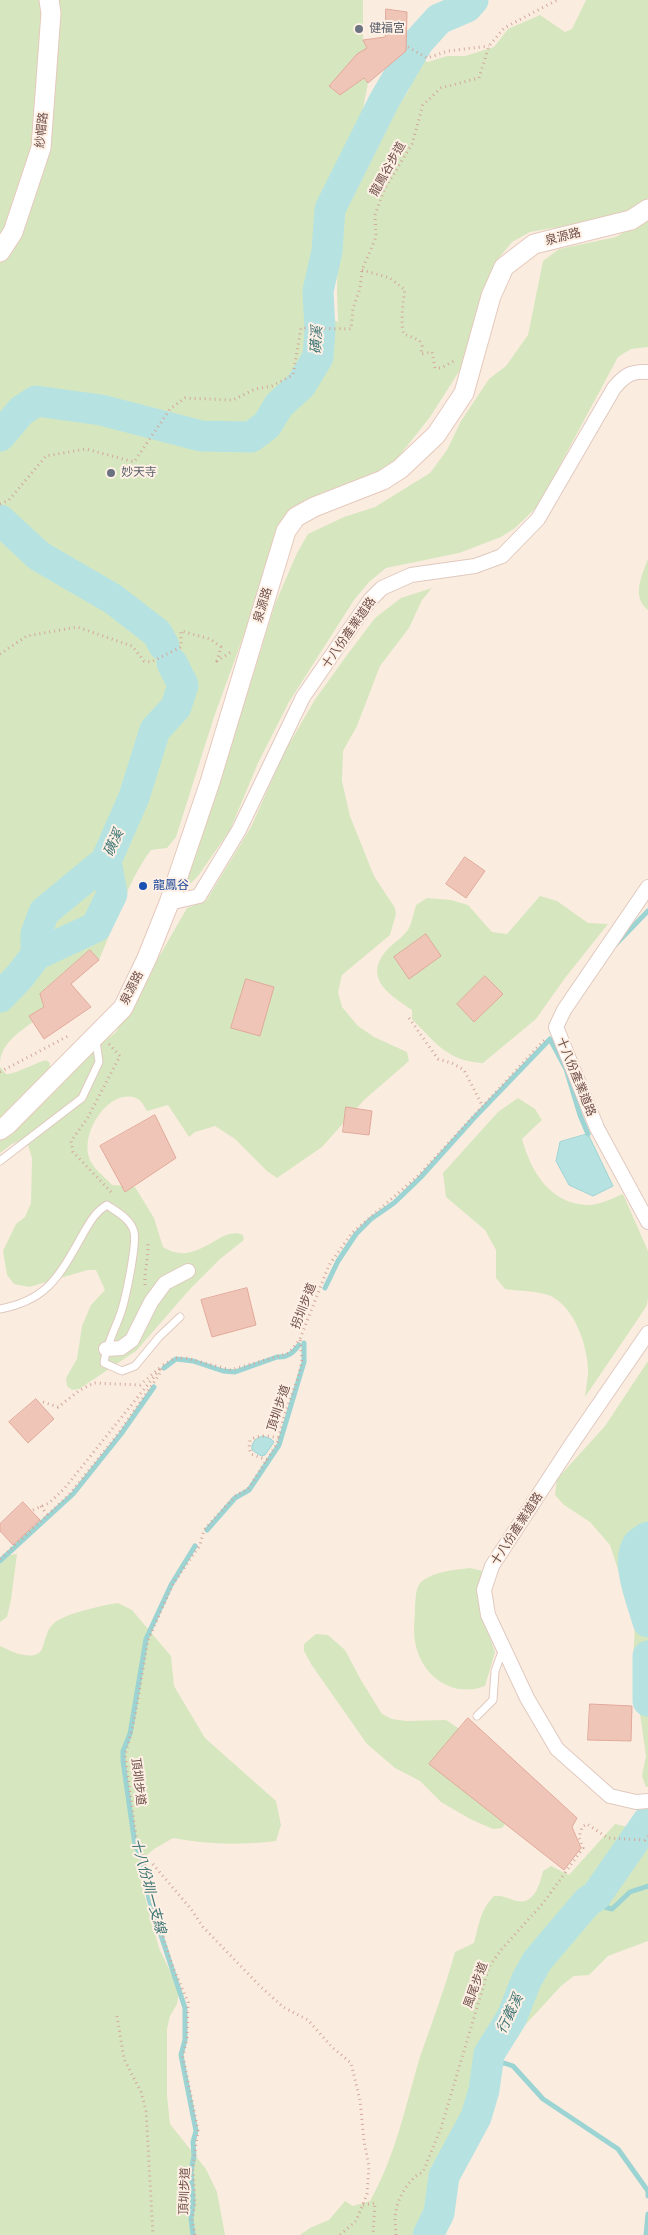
<!DOCTYPE html>
<meta charset="utf-8">
<style>
body{margin:0}
canvas{display:block;background:#fbece0}
</style>
<canvas width="648" height="2235"></canvas>
<script>
const ctx = document.querySelector('canvas').getContext('2d');
ctx.lineJoin = 'round';
function paint(path, color) { ctx.fillStyle = color; ctx.fill(path, 'evenodd'); }
function stroke(path, color, width, dash) { ctx.strokeStyle = color; ctx.lineWidth = width; ctx.lineCap = dash ? 'butt' : 'round'; ctx.setLineDash(dash || []); ctx.stroke(path); }
function write(font, color, halo, rows, align = 'center') {
  ctx.font = font + ' "Open Sans","Noto Sans TC",sans-serif'; ctx.lineWidth = 4; ctx.setLineDash([]); ctx.textBaseline = 'middle'; ctx.strokeStyle = halo; ctx.fillStyle = color; for (const [text, x, y, turn = 0] of rows) {
    ctx.save(); ctx.translate(x, y); ctx.rotate((+turn || 0) * Math.PI / 180); ctx.textAlign = isNaN(turn) ? turn : align; if (halo) ctx.strokeText(text, 0, 0); ctx.fillText(text, 0, 0); ctx.restore();
  }
}
paint(new Path2D(`
 M0 0H363V40L367 48 357 54 329 86 340 95 364 78 368 83 358 135 332 188 325 220 321 286 325 315 338 322 337 292 339 210 348 183 362 155 386 125 409 90 415 56 428 62 447 56H465L494 47 508 29 540 15 565 32 572 29 586 0H648V201L625 212 582 223 530 232 512 242 498 259 460 370 430 417 400 455 383 472 286 519 214 717 176 837 167 848 151 850C127 882 115 924 99 960L90 950 40 994 44 1007 29 1016 33 1022C18 1033 2 1043 0 1062Z
 M648 218V347L631 349 618 357 538 506 515 528 501 537 459 553 386 568 369 582 354 600 289 702 258 763 230 830 198 876 190 884 184 879 244 705 275 604 297 553 308 534 344 517 375 507 430 473 447 450 461 421 489 379 506 366 528 335 543 261 559 249 616 237Z
 M648 559V610C631 597 642 575 648 559Z
 M432 588 422 600 409 628 380 666 357 726 343 751 342 781 350 816 374 876 395 908 396 914 390 935 342 975 338 992 342 1007 358 1026 374 1037 407 1052 409 1061 364 1100 322 1147 277 1178 267 1171 235 1139 215 1126 195 1132 189 1137 168 1105 147 1111C145 1108 142 1101 138 1099 134 1096 128 1096 123 1097 100 1102 79 1140 91 1162 96 1171 106 1178 112 1185L135 1187 154 1218 163 1247C198 1269 220 1224 243 1235L244 1240 220 1259 191 1288 136 1351 79 1389 72 1390 67 1386 66 1378 77 1359 82 1326 91 1305 105 1290 96 1270H88L29 1287 14 1284 7 1275 3 1251 16 1224 25 1217 31 1203 32 1158 28 1145 20 1141 12 1144 0 1153V1139L81 1060 116 1032 187 908 206 901 251 827 284 753 314 701 347 655 375 618 401 598Z
 M540 896 557 901 588 923 608 924 565 978 536 1019 483 1063C447 1061 436 1043 412 1019V1010C390 995 362 978 387 950 393 943 405 936 409 928 412 921 414 912 416 905L427 898 451 900 468 905 492 932 507 934Z
 M46 1060 50 1063V1071L0 1119V1067L6 1074C14 1075 35 1063 46 1060Z
 M518 1098 535 1109 542 1120 522 1139C531 1172 551 1205 589 1205 600 1205 613 1198 623 1194L648 1251V1298L647 1305 636 1322 585 1397C586 1389 587 1381 588 1374 589 1348 574 1304 548 1295 537 1291 518 1291 505 1289L496 1278V1250L485 1230 446 1197 443 1173 498 1112Z
 M648 1361V1787H646L642 1776 646 1756 633 1664 635 1622 610 1545 590 1522 564 1505 555 1495 557 1479 605 1426Z
 M17 1554 11 1600 7 1617 0 1622V1564L10 1555Z
 M470 1568 483 1571 478 1585 483 1618 495 1652 485 1686C452 1699 420 1675 415 1641 413 1630 415 1618 415 1606 416 1598 415 1587 422 1581 436 1571 454 1570 470 1568Z
 M118 1603 132 1610 171 1656 174 1686 205 1738 276 1801 281 1825 276 1841C241 1845 208 1845 173 1838L154 1849 139 1862 143 1890 159 1948 179 1990 177 2004 170 2016 167 2029V2095L170 2124 206 2169 217 2192 225 2235H0V1646C10 1651 35 1663 42 1649 45 1641 46 1631 53 1624 63 1614 103 1605 118 1603Z
 M316 1634 328 1635 345 1650 361 1680 382 1714 392 1719 406 1721 446 1720 470 1736 508 1820 502 1828 493 1829 470 1819 441 1802 420 1781 395 1768 367 1744 311 1664 304 1651V1644Z
 M615 1824 628 1827 648 1825V1941L608 1956 589 1975 574 1976 561 1986 482 2072 468 2113 455 2140 426 2226 421 2235H300L310 2228 329 2220 345 2201 353 2206 370 2201C396 2155 405 2107 420 2057 432 2022 445 1988 455 1952L474 1943C479 1925 480 1910 494 1896 503 1895 508 1899 517 1901 534 1905 540 1884 543 1871L551 1866 569 1875Z`), '#d6e7bf');
const water = new Path2D(`
 M588 1134 613 1186 593 1196 569 1185 556 1161 560 1142Z
 M263 1436 271 1439 274 1442 265 1455 261 1456 252 1450V1445L255 1440Z`);
paint(water, '#b6e3e2');
stroke(water, '#9cd4d3', 1);
stroke(new Path2D(`
 M0 534 6 527
 M615 945 648 911
 M325 1288 338 1261 356 1234 371 1219 394 1203 420 1178 474 1118 550 1039 566 1069 580 1115 588 1134
 M164 1368 176 1359 193 1361 223 1371 235 1372 277 1357C287 1358 293 1353 299 1345
 M207 1530 235 1498 249 1490 279 1445 304 1362V1343
 M0 1561 73 1494 121 1434 154 1387
 M587 1902 612 1909 630 1892 648 1886
 M489 2064 504 2063 513 2066 543 2099 618 2149 648 2191V2196
 M193 2235 191 2219 193 2203 191 2170 194 2156 193 2142 196 2131 181 2055 185 2040V2008L149 1899 142 1858 135 1845 123 1761V1751L130 1734 146 1639 171 1585 195 1546
 M646 2235 648 2214`), '#9cd4d3', 5);
stroke(new Path2D(`
 M0 436 21 411 36 401 101 410 201 436 251 437 267 425 279 405 301 385 318 357 320 330 318 291 327 251 330 209 384 101 419 41 439 19 467 7 473 0
 M0 520 39 556 113 599 157 633 164 646
 M36 955 96 927 112 894 106 861
 M0 997 20 976 36 955V934L44 912 106 861 134 797 155 730 176 707 183 685 172 663
 M648 1537C645 1539 640 1542 638 1544 625 1562 643 1603 648 1622
 M648 1656V1701
 M428 2235 439 2213 444 2176 476 2117 484 2090 489 2054 512 2017 526 1981 537 1961 587 1902 596 1896 648 1821`), '#b6e3e2', 31);
const building = new Path2D(`
 M386 9 407 12 406 51 368 83 364 78 340 95 329 86 357 54 367 48 363 40 385 37Z
 M465 857 485 871 466 898 446 884Z
 M426 934 441 956 409 979 394 957Z
 M90 950 99 960 71 984 91 1007 44 1039 29 1016 44 1007 40 994Z
 M485 976 503 994 474 1022 457 1004Z
 M246 979 274 987 260 1036 231 1028Z
 M346 1107 372 1111 369 1135 343 1132Z
 M155 1115 176 1158 125 1192 100 1146Z
 M247 1288 256 1325 212 1337 201 1300Z
 M36 1399 54 1419 28 1443 9 1422Z
 M23 1502 40 1520 13 1545 0 1531V1524Z
 M590 1704 632 1706 631 1741 588 1740Z
 M468 1718 577 1818 572 1827 581 1848 564 1870 429 1764Z`);
paint(building, '#efc5b8');
stroke(building, '#e1a99a', 1);
const lane = new Path2D(`
 M0 1161 82 1098 99 1062 96 1041
 M0 1309C49 1300 60 1274 83 1234 90 1222 95 1212 107 1205 117 1212 131 1219 134 1232 137 1245 125 1302 120 1315 114 1332 106 1345 104 1363L122 1371 135 1366 159 1337 180 1317
 M477 1716 493 1700 495 1671 503 1649`);
const street = new Path2D(`
 M648 887 564 1010 556 1027 597 1128 648 1222
 M169 903 199 896 239 830 303 697 370 600 382 588 411 575 475 566 502 556 538 519 614 388C625 375 631 371 648 372
 M648 1333 571 1445 492 1566 484 1590 488 1615 504 1649 527 1698 557 1749 610 1796 636 1802 648 1801
 M106 1349 121 1348 132 1340 151 1302 165 1283 188 1271`);
const secondary = new Path2D(`
 M0 252 13 232 41 148 51 13 49 0
 M0 1130 7 1125 123 1008 147 958 169 903 210 782 286 531 296 517 314 507 383 480 400 469 436 435 464 393 491 296 504 267 534 244 631 220 648 209`);
stroke(lane, '#e0c9bf', 9);
stroke(street, '#e0c9bf', 16);
stroke(secondary, '#e5c9bc', 21);
stroke(new Path2D(`
 M408 47 427 58 448 51 489 46
 M362 270 390 278 405 290C403 301 400 324 404 334L419 340 422 346 421 354 432 352 435 368H441L454 361
 M0 504 9 500 46 456 86 449 134 462 170 409 185 398 233 400 255 389 272 386 293 375 301 328 351 329 353 308 360 289 362 270 376 237 375 215 384 190 412 144 423 105 441 88 479 78 489 46 504 28 557 0
 M0 654 27 636 77 627 132 646 144 661 151 662 181 647V631L210 639 221 647 217 661 231 652
 M409 1018 438 1059 452 1063 464 1070 482 1105
 M109 1044 120 1056 87 1119 71 1141 73 1152 113 1194
 M0 1072 70 1035
 M145 1285C144 1270 149 1256 148 1241
 M43 1402 58 1407 80 1390 94 1383 140 1385 162 1366
 M267 1460 251 1454 249 1448 250 1440C260 1434 268 1436 279 1438
 M41 1506 47 1515
 M33 1510 49 1503 64 1489 161 1368
 M0 1559 69 1495 118 1434 159 1375 163 1365 175 1358H186L231 1370 289 1353 300 1339 329 1265 352 1233 418 1176 546 1038
 M144 1860 151 1862 191 1909 203 1927 259 1985 283 2007 308 2020 333 2048 351 2063 360 2100 364 2141 369 2166 367 2194 356 2221 340 2235
 M117 2016 124 2059 141 2092 146 2110 153 2235
 M363 2205 375 2203 373 2235
 M195 2235 192 2221 195 2203 193 2167 198 2130 183 2057 187 2037 188 2002 172 1965 152 1901 144 1860 137 1843 125 1755 134 1722 148 1640 173 1584 200 1545 204 1530 235 1496 248 1489 277 1444 284 1416 298 1378 302 1360 300 1339
 M396 2235C396 2227 394 2218 396 2211 398 2197 410 2177 423 2172L441 2128 489 1967 501 1950 544 1902 583 1848 579 1837 582 1827 587 1824 608 1838 645 1840 648 1836`), '#d3a89c', 3, [1, 4]);
stroke(lane, '#fff', 7);
stroke(street, '#fff', 14);
stroke(secondary, '#fff', 19);
for (const [x, y, r, color] of [
 [359,29,5,"#6b7280"],
 [111,473,5,"#6b7280"],
 [143,886,5,"#1a4fb4"]
]) { const dot = new Path2D(); dot.arc(x, y, r, 0, 2 * Math.PI); ctx.fillStyle = color; ctx.fill(dot); stroke(dot, '#fef0e5', 2); }
write('12px', '#5b616d', '#fef0e5', [
 ["健福宮",369,29],
 ["妙天寺",121,473]
], 'left');
write('12px', '#705049', '#fef0e5', [
 ["紗帽路",42,130,-84],
 ["龍鳳谷步道",388,169,-61],
 ["泉源路",563,237,-14],
 ["泉源路",263,605,-73],
 ["十八份產業道路",349,633,-55],
 ["泉源路",132,988,-63],
 ["十八份產業道路",576,1077,68],
 ["拐圳步道",304,1306,-69],
 ["頂圳步道",279,1408,-72],
 ["十八份產業道路",517,1529,-57],
 ["頂圳步道",138,1782,83],
 ["風尾步道",476,1985,-70],
 ["頂圳步道",185,2191,-88]
]);
write('12px', '#164399', '#fef0e5', [
 ["龍鳳谷",153,886]
], 'left');
write('italic 14px', '#3e7676', '#fef0e5', [
 ["磺溪",317,340,-87],
 ["磺溪",114,843,-65],
 ["十八份圳一支線",148,1886,75],
 ["行義溪",510,2014,-64]
]);
</script>
